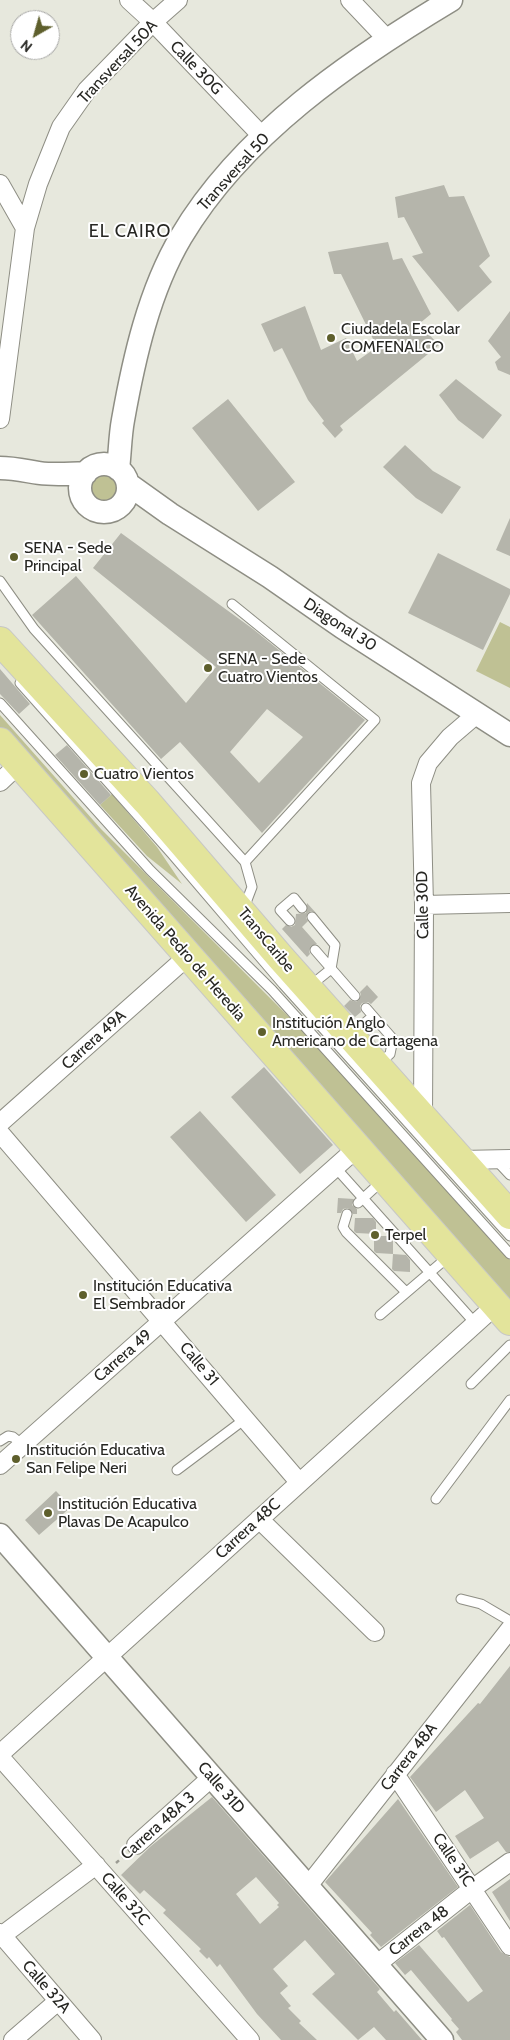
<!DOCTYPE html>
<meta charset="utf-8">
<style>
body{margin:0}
#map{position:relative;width:510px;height:2040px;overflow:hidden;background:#e7e8dd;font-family:Cabin,sans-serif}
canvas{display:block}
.north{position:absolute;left:10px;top:10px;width:50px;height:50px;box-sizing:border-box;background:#fff;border:1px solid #a9a9a7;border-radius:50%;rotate:218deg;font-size:14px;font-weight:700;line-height:20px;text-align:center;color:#272723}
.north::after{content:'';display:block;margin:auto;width:18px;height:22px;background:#5e5f2c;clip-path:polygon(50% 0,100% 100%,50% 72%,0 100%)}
</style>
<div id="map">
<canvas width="510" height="2040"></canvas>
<div class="north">N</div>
</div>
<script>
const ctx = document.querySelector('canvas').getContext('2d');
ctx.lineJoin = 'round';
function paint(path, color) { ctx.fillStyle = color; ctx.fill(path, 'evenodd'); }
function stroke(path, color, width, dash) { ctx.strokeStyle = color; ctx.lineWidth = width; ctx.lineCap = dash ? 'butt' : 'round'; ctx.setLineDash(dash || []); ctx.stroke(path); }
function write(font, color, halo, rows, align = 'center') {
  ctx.font = font + ' Cabin,sans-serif'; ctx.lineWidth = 4; ctx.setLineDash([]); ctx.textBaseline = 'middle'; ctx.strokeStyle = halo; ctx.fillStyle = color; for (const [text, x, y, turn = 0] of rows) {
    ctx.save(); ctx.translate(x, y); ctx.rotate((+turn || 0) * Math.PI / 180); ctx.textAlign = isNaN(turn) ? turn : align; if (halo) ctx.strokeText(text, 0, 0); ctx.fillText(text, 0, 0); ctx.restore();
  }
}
paint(new Path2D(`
 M87 489a17 17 0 1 1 34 0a17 17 0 1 1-34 0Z
 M500 622 510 627V688L476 671Z
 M0 715 101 829 301 1029 510 1260V1307L0 728Z
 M112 794 157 847 182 884 147 856 100 805Z`), '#bfc194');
paint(new Path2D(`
 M444 185 449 197 464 196 490 256 479 266 492 282 458 312 412 256 423 253 404 217 398 218 395 197Z
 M388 242 393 260 402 258 431 314 419 324 439 345 340 426 343 430 335 438 322 423 324 421 308 400 282 348 274 352 261 324 305 306 321 350 346 338 357 361 377 347 341 274H334L328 252Z
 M510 311V375L498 370 495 362 501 357 488 341Z
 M456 379 502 415 483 439 458 420 439 395Z
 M228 399 295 482 258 511 192 428Z
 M405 445 433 471 461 487 442 514 416 498 383 467Z
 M510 518V556L496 550Z
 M121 533 253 629 365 720 262 833 180 742 161 759 32 615 76 576 186 703 216 667 93 568ZM267 709 303 737 259 783 230 752Z
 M438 553 510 589V594L483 650 408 613Z
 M0 669 30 704 19 714 0 694Z
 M67 745 111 795 100 805 55 755Z
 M307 903 316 913 311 911 308 913 306 918 308 921 302 927 317 944 311 946 309 951 310 954 307 957 282 929 286 925 291 927 295 925 296 914 306 913Z
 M367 985 378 997 371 1004 368 1002 362 1003 360 1006 361 1012 355 1017 344 1006 350 1000 356 1002 359 1000 361 995 360 992Z
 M264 1067 333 1145 300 1174 231 1097Z
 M200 1111 276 1195 246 1222 170 1137Z
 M338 1198 354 1199 352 1205 357 1209V1214H353L348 1208 343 1209 341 1213H337Z
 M355 1218H373L376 1222V1234L356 1233 354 1231Z
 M374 1236H389L393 1241V1254L376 1253 374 1251Z
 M393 1254 406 1255 410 1260V1272L394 1271 392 1269Z
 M56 1491 71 1507 39 1535 25 1520Z
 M510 1666V1852H506L498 1841 470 1859 455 1836 484 1818 465 1790 436 1812 410 1777 478 1703 480 1704Z
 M212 1797 380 1989 377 1992 394 2012 396 2010 422 2040H386L374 2027 358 2040 312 1994 335 1974 305 1940 273 1969 288 1986 280 1993 291 2006 288 2008 301 2021 299 2023 317 2040H281L257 2014 220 1964 217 1967 209 1957 207 1959 199 1951 201 1949 163 1913 166 1910 144 1890 140 1894 121 1875 151 1846ZM256 1877 279 1903 277 1905 279 1907 260 1924 236 1894Z
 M398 1799 458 1887 381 1947 370 1935 372 1933 325 1882Z
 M510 1879V1921L492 1892Z
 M470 1905 501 1952 510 1957V2040H462L456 2032 459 2029 451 2020 452 2019 411 1970 405 1975 395 1963 419 1945 468 2002 483 1991 444 1937 442 1938 437 1931Z`), '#b5b5ab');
const service = new Path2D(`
 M0 581 34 629 245 862 252 887 244 908
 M232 604 375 720 245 862
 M20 683 172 854 283 984 510 1236
 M0 703 150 870 272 990 510 1254
 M290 921 280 910 294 898 302 908
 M315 950 355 996
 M310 986 331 969 335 945 312 917
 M366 1008 393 1039 390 1054 379 1064
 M352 1034 373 1016
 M495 1159 510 1175
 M335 1167 475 1323
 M358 1203 382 1181
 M347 1214 343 1227 346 1232 406 1292
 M380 1315 448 1257
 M471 1384 510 1345
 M0 1441 8 1436 13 1437 23 1445
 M177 1470 245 1419
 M436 1499 510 1400
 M461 1599 481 1604 510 1621`);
const minor = new Path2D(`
 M129 0 153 22 262 136
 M350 0 387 39
 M0 184 25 228
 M0 419 25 228 38 184 61 127 87 90 153 22 178 0
 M0 782 19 764
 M424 905 510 903
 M423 1118 424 905 421 783 428 763 450 737 478 713
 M0 1123 188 956
 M0 1133 299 1482
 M461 1160 510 1159
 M0 1465 357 1148
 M259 1519 375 1632
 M0 1754 496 1305
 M0 1757 250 2040
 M395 1774 510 1946
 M136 1845 212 1777
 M308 1886 510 1629
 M0 1933 92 2040
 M0 1937 96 1865
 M376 1965 472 1889 510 1862
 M13 2040 58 2001`);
const tertiary = new Path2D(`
 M80 488a24 24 0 1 1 48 0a24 24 0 1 1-48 0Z
 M0 468C14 468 26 471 39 473 54 475 70 474 86 473
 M118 469C120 453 120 436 123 420 134 358 149 291 181 237 242 134 351 60 451 0
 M128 484 170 514 270 577 342 627 510 735
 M0 1535 442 2040`);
const trunk = new Path2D(`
 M0 641 147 802 281 958 510 1215
 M0 742 510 1321`);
stroke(service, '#8e8e84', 11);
stroke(minor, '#8e8e84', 20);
stroke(tertiary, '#8e8e84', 25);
stroke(trunk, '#c7c7c6', 30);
stroke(new Path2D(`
 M116 1863 125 1855`), '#9b9b93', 2.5, [4, 4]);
stroke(service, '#fff', 9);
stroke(minor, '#fff', 18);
stroke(tertiary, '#fff', 22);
stroke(trunk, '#e3e49b', 28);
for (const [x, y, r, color] of [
 [331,338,5,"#5e5f2c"],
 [14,557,5,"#5e5f2c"],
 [208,668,5,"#5e5f2c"],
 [84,774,5,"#5e5f2c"],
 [262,1032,5,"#5e5f2c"],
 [375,1235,5,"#5e5f2c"],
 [83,1295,5,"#5e5f2c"],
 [16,1459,5,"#5e5f2c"],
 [48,1513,5,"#5e5f2c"]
]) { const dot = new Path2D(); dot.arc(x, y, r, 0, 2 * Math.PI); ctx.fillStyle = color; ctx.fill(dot); stroke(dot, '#fff', 2); }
write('16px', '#272723', '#fff', [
 ["Transversal 50A",118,62,-47],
 ["Calle 30G",196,68,46],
 ["Transversal 50",234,172,-48],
 ["Diagonal 30",340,625,33],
 ["Calle 30D",423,905,-91],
 ["TransCaribe",266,940,50],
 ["Avenida Pedro de Heredia",185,953,49],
 ["Carrera 49A",94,1040,-42],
 ["Carrera 49",123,1356,-41],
 ["Calle 31",199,1364,50],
 ["Carrera 48C",248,1529,-42],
 ["Carrera 48A",409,1757,-52],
 ["Calle 31D",221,1788,49],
 ["Carrera 48A 3",158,1826,-42],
 ["Calle 31C",453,1860,56],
 ["Calle 32C",125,1899,49],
 ["Carrera 48",419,1931,-38],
 ["Calle 32A",46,1987,49]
]);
write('16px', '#272723', '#fff', [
 ["Ciudadela Escolar",341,329],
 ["COMFENALCO",341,347],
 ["SENA - Sede",24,548],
 ["Principal",24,566],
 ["SENA - Sede",218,659],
 ["Cuatro Vientos",218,677],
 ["Cuatro Vientos",94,774],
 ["Institución Anglo",272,1023],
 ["Americano de Cartagena",272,1041],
 ["Terpel",385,1235],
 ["Institución Educativa",93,1286],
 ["El Sembrador",93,1304],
 ["Institución Educativa",26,1450],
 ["San Felipe Neri",26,1468],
 ["Institución Educativa",58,1504],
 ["Plavas De Acapulco",58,1522]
], 'left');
ctx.letterSpacing = '1px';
write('18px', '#272723', '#fff', [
 ["EL CAIRO",130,232]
]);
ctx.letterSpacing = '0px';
</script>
